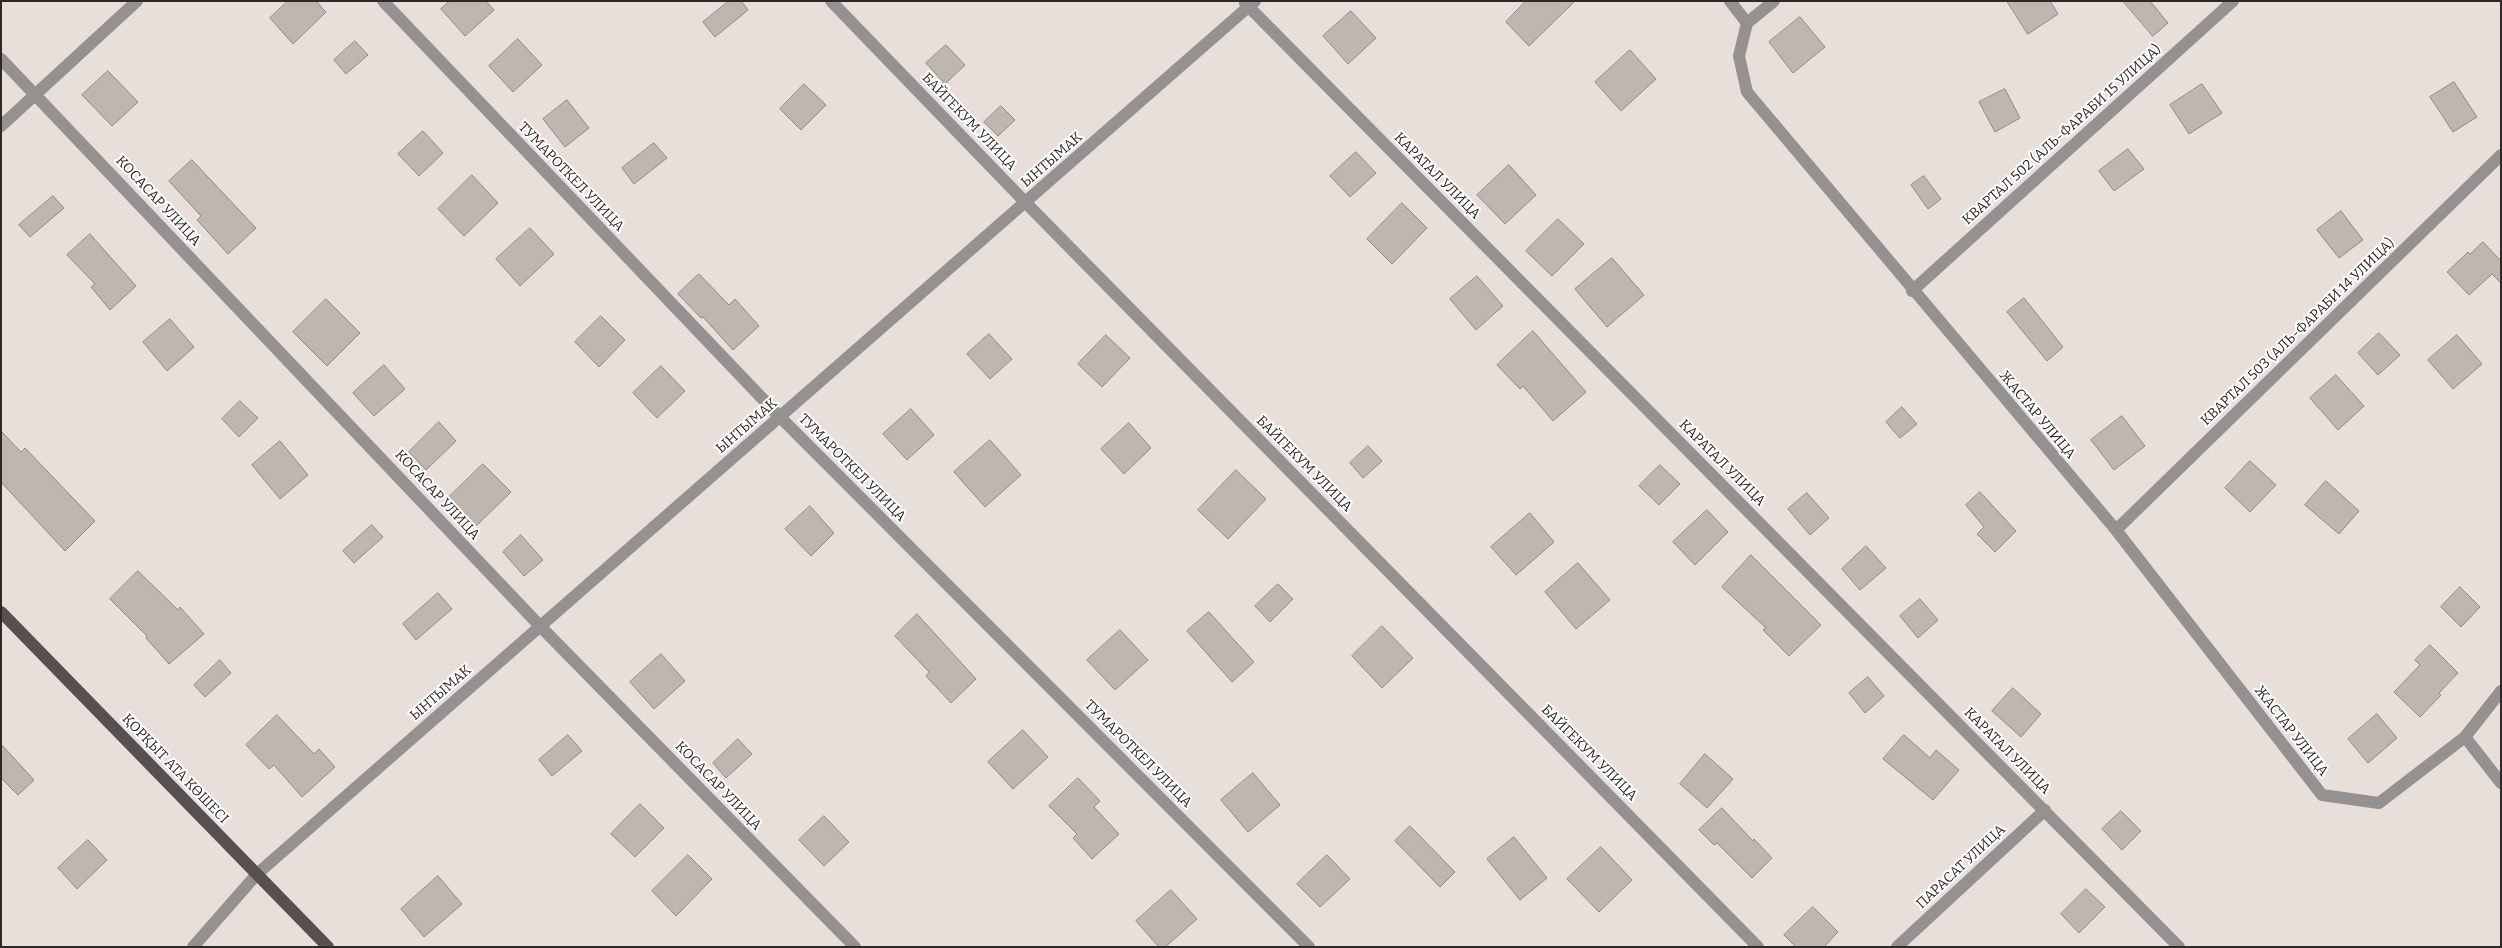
<!DOCTYPE html>
<meta charset="utf-8">
<style>
body{margin:0}
#map{position:relative;width:2502px;height:948px;overflow:hidden;background:#e8dfda;font-family:Bitter,serif}
canvas{display:block}
.frame{position:absolute;inset:0;border:2px solid #2c2927;pointer-events:none}
</style>
<div id="map">
<canvas width="2502" height="948"></canvas>
<div class="frame"></div>
</div>
<script>
const ctx = document.querySelector('canvas').getContext('2d');
ctx.lineJoin = 'round';
function paint(path, color) { ctx.fillStyle = color; ctx.fill(path, 'evenodd'); }
function stroke(path, color, width, dash) { ctx.strokeStyle = color; ctx.lineWidth = width; ctx.lineCap = dash ? 'butt' : 'round'; ctx.setLineDash(dash || []); ctx.stroke(path); }
function write(font, color, halo, rows, align = 'center') {
  ctx.font = font + ' Bitter,serif'; ctx.lineWidth = 4; ctx.setLineDash([]); ctx.textBaseline = 'middle'; ctx.strokeStyle = halo; ctx.fillStyle = color; for (const [text, x, y, turn = 0] of rows) {
    ctx.save(); ctx.translate(x, y); ctx.rotate((+turn || 0) * Math.PI / 180); ctx.textAlign = isNaN(turn) ? turn : align; if (halo) ctx.strokeText(text, 0, 0); ctx.fillText(text, 0, 0); ctx.restore();
  }
}
const building = new Path2D(`
 M288 1H316L326 12 293 44 270 18Z
 M450 1H486L494 10 465 36 441 9Z
 M729 1H741L748 10 715 37 703 22Z
 M1526 1H1575L1529 46 1506 22Z
 M2007 1H2050L2058 14 2028 34Z
 M2123 1H2150L2168 23 2153 36Z
 M1351 11 1376 38 1348 64 1323 36Z
 M1800 17 1825 47 1793 73 1769 42Z
 M518 39 542 65 513 92 489 66Z
 M355 41 368 55 346 74 334 60Z
 M946 45 965 65 945 84 926 63Z
 M1630 50 1656 79 1621 111 1595 82Z
 M108 71 138 102 112 126 82 95Z
 M2454 82 2477 117 2453 132 2430 97Z
 M804 84 826 105 801 130 780 109Z
 M2202 84 2222 113 2189 134 2170 105Z
 M2005 89 2020 118 1995 132 1979 102Z
 M567 100 589 128 565 147 543 119Z
 M1001 106 1015 120 998 136 984 122Z
 M423 131 443 153 419 176 398 154Z
 M654 143 667 158 634 184 622 168Z
 M2128 149 2144 169 2114 191 2099 171Z
 M1356 152 1376 173 1350 197 1330 176Z
 M192 160 256 228 228 254 197 220 201 216 169 181Z
 M1509 165 1536 195 1505 224 1477 195Z
 M472 175 498 203 464 236 438 209Z
 M1924 176 1941 199 1928 209 1911 185Z
 M53 196 64 208 30 237 19 225Z
 M1402 203 1427 228 1392 264 1367 239Z
 M2341 211 2363 240 2339 258 2317 230Z
 M1558 219 1584 244 1552 276 1526 251Z
 M530 228 554 254 520 286 496 259Z
 M90 234 136 286 110 310 91 287 95 284 67 255Z
 M2483 242 2501 261V283L2492 274 2469 295 2447 272 2468 252 2470 254Z
 M1612 258 1644 295 1607 327 1575 289Z
 M699 274 729 305 735 299 759 326 733 350 703 317 701 318 678 294Z
 M1477 276 1503 306 1476 330 1450 299Z
 M2024 298 2063 347 2047 361 2007 312Z
 M326 299 360 333 327 366 293 332Z
 M601 316 625 340 599 367 575 342Z
 M170 319 194 347 167 371 143 342Z
 M1533 331 1586 392 1553 421 1523 386 1520 389 1497 365Z
 M2379 333 2400 355 2378 375 2358 353Z
 M989 334 1012 359 990 379 967 354Z
 M1106 335 1130 358 1102 387 1078 364Z
 M2457 335 2482 364 2453 389 2428 360Z
 M384 365 405 389 374 416 353 393Z
 M661 366 685 391 657 418 633 393Z
 M2336 375 2364 406 2338 430 2310 398Z
 M240 401 258 418 239 437 222 419Z
 M1902 407 1917 424 1900 438 1886 422Z
 M911 409 934 435 907 460 883 434Z
 M2122 416 2145 446 2114 470 2091 440Z
 M439 422 456 441 426 470 409 452Z
 M1129 423 1151 448 1124 474 1101 449Z
 M1 431 21 452 25 448 95 521 65 551 1 482Z
 M990 440 1021 475 985 507 954 472Z
 M280 441 308 475 280 499 252 465Z
 M1368 446 1382 461 1363 478 1350 463Z
 M2250 461 2276 485 2250 512 2225 488Z
 M483 464 511 492 476 526 448 498Z
 M1660 465 1680 484 1659 505 1639 486Z
 M1236 470 1266 499 1228 539 1198 510Z
 M2326 481 2359 511 2339 534 2305 505Z
 M1980 492 2016 531 1995 552 1977 534 1984 527 1966 505Z
 M1807 493 1829 518 1810 535 1788 509Z
 M810 506 834 533 811 556 785 529Z
 M1707 510 1728 532 1695 565 1673 542Z
 M1530 513 1554 542 1516 575 1491 547Z
 M372 525 383 537 354 563 343 551Z
 M521 535 543 560 524 576 503 552Z
 M1866 546 1886 568 1860 590 1842 569Z
 M1751 555 1821 625 1789 656 1763 630 1766 628 1722 587Z
 M1578 563 1610 600 1576 629 1545 592Z
 M138 571 178 610 180 607 204 634 169 664 146 638 147 636 110 599Z
 M1278 584 1293 599 1270 622 1255 606Z
 M2460 587 2480 607 2461 627 2441 607Z
 M438 593 452 609 416 640 403 624Z
 M1920 599 1938 620 1918 638 1900 616Z
 M1209 612 1254 662 1232 682 1187 631Z
 M917 614 976 679 951 703 926 676 929 672 895 636Z
 M1382 626 1413 658 1382 688 1352 656Z
 M1120 630 1148 660 1115 690 1087 660Z
 M2430 645 2458 673 2439 693 2441 695 2420 717 2394 692 2420 665 2415 660Z
 M661 654 685 681 654 709 630 682Z
 M220 660 231 673 205 697 194 685Z
 M1868 677 1884 696 1865 713 1849 693Z
 M2013 688 2041 714 2021 737 1992 711Z
 M2377 714 2397 738 2368 763 2348 739Z
 M277 715 314 754 319 749 335 767 302 797 274 765 269 769 246 745Z
 M1023 730 1048 757 1013 789 988 762Z
 M568 735 582 751 552 776 539 760Z
 M1904 735 1930 758 1936 750 1959 770 1933 800 1883 759Z
 M738 739 752 754 726 778 713 763Z
 M1 744 34 780 18 795 1 778Z
 M1705 754 1733 779 1707 808 1680 784Z
 M1253 773 1280 805 1248 832 1221 800Z
 M1078 778 1100 801 1094 807 1119 834 1092 859 1073 838 1077 834 1049 806Z
 M640 804 664 828 635 857 611 834Z
 M1722 808 1753 841 1754 839 1772 858 1752 878 1717 843 1714 845 1699 830Z
 M2121 811 2141 831 2122 850 2102 829Z
 M824 816 849 842 824 866 799 840Z
 M1410 826 1455 872 1440 887 1395 841Z
 M1514 837 1547 878 1520 900 1487 859Z
 M88 840 107 860 77 889 58 868Z
 M1601 847 1632 880 1599 912 1567 879Z
 M688 855 712 879 676 916 652 891Z
 M1327 855 1350 879 1320 907 1297 884Z
 M438 876 462 904 424 937 401 909Z
 M2086 889 2105 907 2079 933 2061 914Z
 M1171 890 1197 919 1165 947H1159L1136 921Z
 M1813 907 1838 932 1824 947H1796L1784 935Z`);
paint(building, '#beb6af');
stroke(building, '#918983', 1);
stroke(new Path2D(`
 M383 1 780 417 1309 947
 M831 1 1026 203 1758 947
 M1730 1 1747 23 1739 56 1747 92 2116 530 2322 795 2379 803 2465 737 2501 691
 M1245 3 2179 947
 M1747 23 1774 1
 M1 59 540 626 855 947
 M1 126 137 1
 M1912 291 2233 1
 M2116 530 2501 155
 M2465 737 2501 783
 M193 947 257 874 1255 1
 M1897 947 2045 810`), '#959191', 12);
stroke(new Path2D(`
 M1 612 328 947`), '#585050', 12);
write('14px', '#2c2927', '#fff', [
 ["БАЙГЕКУМ УЛИЦА",969,122,46],
 ["КВАРТАЛ 502 (АЛЬ-ФАРАБИ 15 УЛИЦА)",2062,135,-42],
 ["ЫНТЫМАК",1052,160,-41],
 ["КАРАТАЛ УЛИЦА",1437,176,45],
 ["ТУМАРОТКЕЛ УЛИЦА",571,177,46],
 ["КОСАСАР УЛИЦА",158,201,47],
 ["КВАРТАЛ 503 (АЛЬ-ФАРАБИ 14 УЛИЦА)",2298,332,-44],
 ["ЖАСТАР УЛИЦА",2037,415,50],
 ["ЫНТЫМАК",747,426,-41],
 ["КАРАТАЛ УЛИЦА",1722,463,45],
 ["БАЙГЕКУМ УЛИЦА",1304,464,45],
 ["ТУМАРОТКЕЛ УЛИЦА",852,468,45],
 ["КОСАСАР УЛИЦА",437,495,47],
 ["ЫНТЫМАК",441,693,-41],
 ["ЖАСТАР УЛИЦА",2291,731,52],
 ["КАРАТАЛ УЛИЦА",2007,751,45],
 ["БАЙГЕКУМ УЛИЦА",1589,753,45],
 ["ТУМАРОТКЕЛ УЛИЦА",1138,754,45],
 ["ҚОРҚЫТ АТА КӨШЕСІ",175,769,46],
 ["КОСАСАР УЛИЦА",718,786,46],
 ["ПАРАСАТ УЛИЦА",1961,867,-43]
]);
</script>
